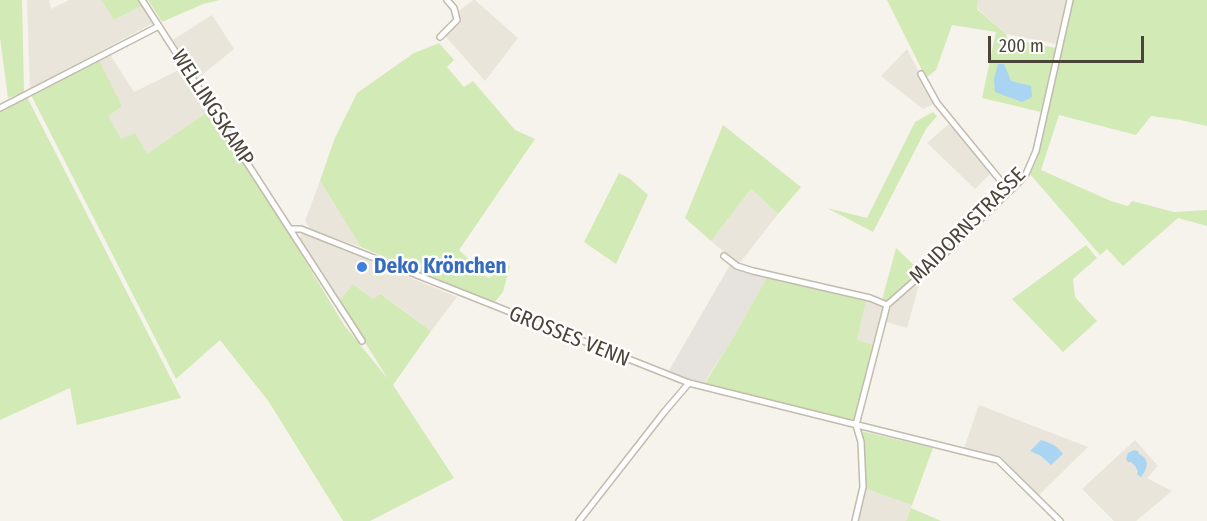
<!DOCTYPE html>
<meta charset="utf-8">
<style>
body{margin:0}
#map{position:relative;width:1207px;height:521px;overflow:hidden;background:#f6f3ec;font-family:"Fira Sans Condensed",sans-serif}
canvas{display:block}
.scale{position:absolute;left:988px;top:36px;width:156px;height:27px;box-sizing:border-box;border:3px solid #4b4439;border-top:0;padding-left:8px;font-size:18px;line-height:21px;white-space:nowrap;color:#4b4439;-webkit-text-stroke:4px #fff;paint-order:stroke}
</style>
<div id="map">
<canvas width="1207" height="521"></canvas>
<div class="scale">200 m</div>
</div>
<script>
const ctx = document.querySelector('canvas').getContext('2d');
ctx.lineJoin = 'round';
function paint(path, color) { ctx.fillStyle = color; ctx.fill(path, 'evenodd'); }
function stroke(path, color, width, dash) { ctx.strokeStyle = color; ctx.lineWidth = width; ctx.lineCap = dash ? 'butt' : 'round'; ctx.setLineDash(dash || []); ctx.stroke(path); }
function write(font, color, halo, rows, align = 'center') {
  ctx.font = font + ' "Fira Sans Condensed",sans-serif'; ctx.lineWidth = 5; ctx.setLineDash([]); ctx.textBaseline = 'middle'; ctx.strokeStyle = halo; ctx.fillStyle = color; for (const [text, x, y, turn = 0] of rows) {
    ctx.save(); ctx.translate(x, y); ctx.rotate((+turn || 0) * Math.PI / 180); ctx.textAlign = isNaN(turn) ? turn : align; if (halo) ctx.strokeText(text, 0, 0); ctx.fillText(text, 0, 0); ctx.restore();
  }
}
paint(new Path2D(`
 M27 0H49L51 9 69 0H101L114 20 143 5 153 23 30 89Z
 M473 0H475L518 38 485 81 446 37 460 10Z
 M978 0H1066L1057 44 1006 34 977 8Z
 M212 15 234 49 197 79 173 40Z
 M907 49 935 103 923 109 881 76Z
 M109 53 134 92 183 68 210 110 147 154 121 139 107 116 98 59Z
 M951 122 992 172 975 189 927 143Z
 M320 181 361 247 311 230 305 221Z
 M751 189 778 214 739 264 711 241Z
 M302 233 457 297 431 331 382 294 373 299 353 284 339 301 299 239Z
 M921 278 907 328 886 322 889 310 896 300Z
 M866 301 883 307 874 345 857 340Z
 M979 405 1088 447 1038 496 1001 457 964 448Z
 M1135 440 1158 466 1147 478 1172 491 1136 521H1114L1082 489Z
 M866 489 912 505 906 521H858Z`), '#eae5da');
paint(new Path2D(`
 M730 265 739 270 767 277 737 331 703 385 667 374Z`), '#e6e2dd');
paint(new Path2D(`
 M0 0H22L24 92 8 98 0 38Z
 M101 0H139L143 5 114 20Z
 M148 0H220L203 4 162 22Z
 M887 0H978L977 9 1006 34 1007 38 1056 48 1041 112 982 98 996 32 952 25 936 70 926 78Z
 M1073 0H1207V126L1180 120 1151 116 1136 135 1059 115 1041 170 1111 201 1128 206 1132 201 1174 212 1207 210V226L1178 218 1123 266 1107 249 1100 255 1030 174 1035 164Z
 M439 43 454 60 447 67 464 87 473 81 515 130 535 139 459 250 488 278 510 265 503 292 494 303 361 247 320 181 334 140 357 93 414 53Z
 M98 59 122 106 108 116 121 139 135 133 147 154 210 110 274 209 344 325 388 379 339 301 353 284 373 299 381 294 431 331 393 385 454 478 370 521H343L269 402 220 340 176 379 31 95Z
 M27 97 181 398 77 425 70 388 0 420V112Z
 M933 112 937 116 926 129 873 232 827 208 867 218 915 122Z
 M723 125 801 187 778 214 751 189 711 241 685 218Z
 M619 173 630 179 648 195 616 264 584 242Z
 M1086 245 1097 258 1073 279 1075 297 1097 321 1063 352 1012 299Z
 M896 248 920 271 886 302 882 300Z
 M767 277 866 301 857 340 874 345 855 422 704 385 737 331Z
 M861 431 933 448 912 505 866 489Z
 M911 508 941 521H906Z`), '#d2eab5');
paint(new Path2D(`
 M998 64H1004L1011 81 1031 86 1032 97 1022 102 995 92 994 79Z
 M1041 440C1050 443 1057 445 1063 454L1051 465 1041 456 1030 451Z
 M1134 450 1138 451 1139 454C1150 459 1148 468 1141 477L1137 474 1138 471 1135 466 1131 462H1128L1126 459 1128 453Z`), '#a9d4f2');
const minor = new Path2D(`
 M142 0 362 341
 M440 37 457 20 454 8 447 0
 M921 74 937 103 1009 191
 M0 108 159 26
 M290 229H301L689 383 998 460 1060 521
 M724 256 737 266 753 271 870 298 887 305
 M579 521 665 411 689 383
 M855 521 863 487 861 442 856 425 887 305 938 260 1019 182 1026 174 1036 151 1070 0`);
stroke(minor, '#c2bbae', 8);
stroke(minor, '#fff', 5);
for (const [x, y, r, color] of [
 [362,267,6,"#3f7fe0"]
]) { const dot = new Path2D(); dot.arc(x, y, r, 0, 2 * Math.PI); ctx.fillStyle = color; ctx.fill(dot); stroke(dot, '#fff', 2); }
write('21px', '#4b4439', '#fff', [
 ["WELLINGSKAMP",212,108,57],
 ["MAIDORNSTRASSE",968,226,-45],
 ["GROSSES VENN",569,337,22]
]);
write('bold 21px', '#366cbe', '#fff', [
 ["Deko Krönchen",374,267]
], 'left');
</script>
